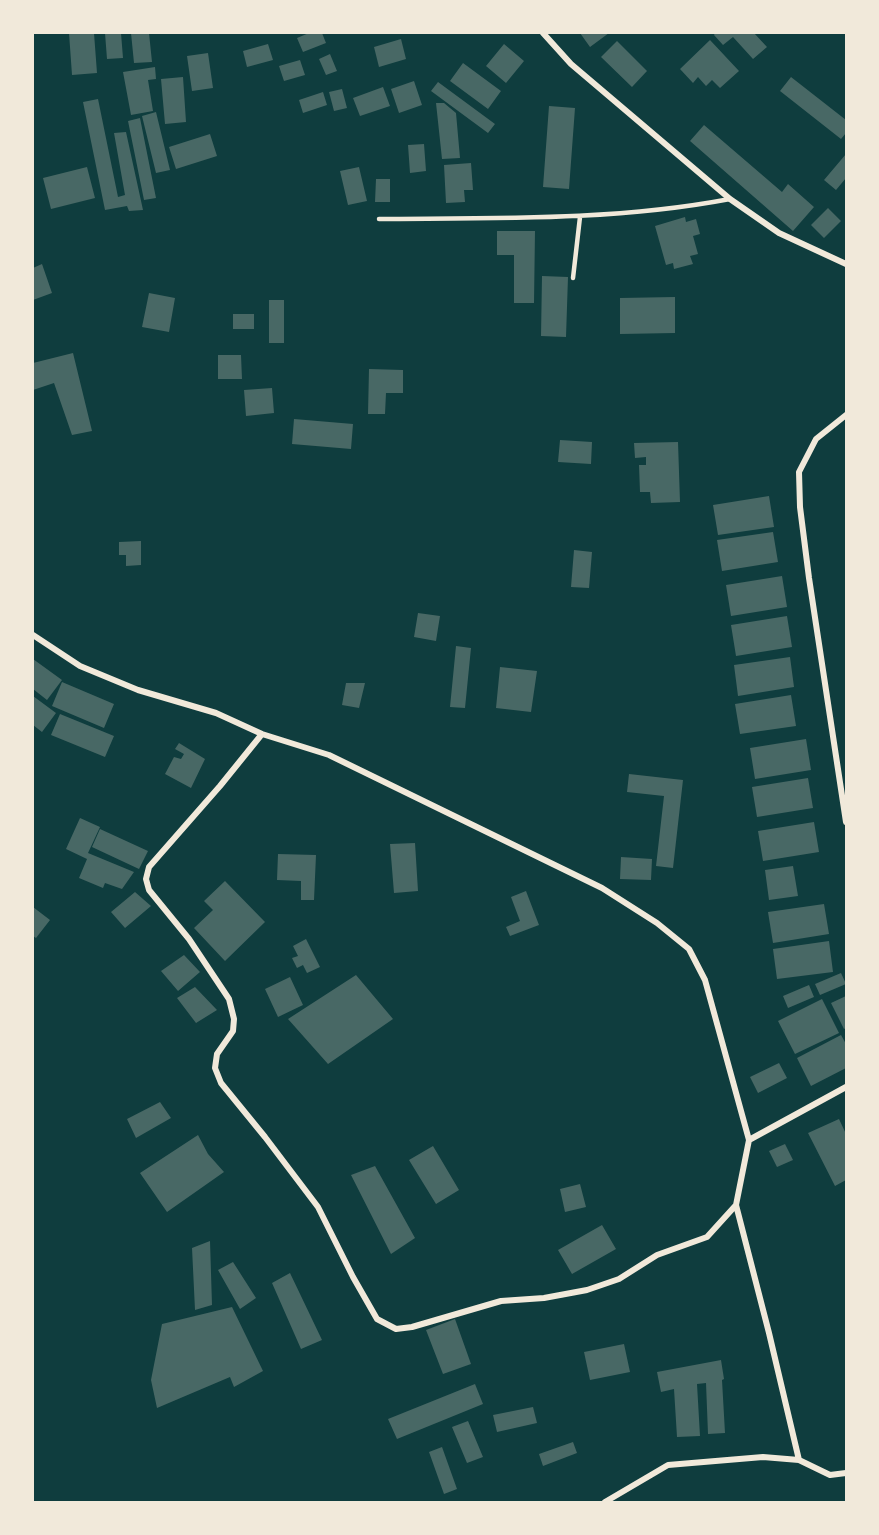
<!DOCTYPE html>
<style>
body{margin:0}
#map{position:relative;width:879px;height:1535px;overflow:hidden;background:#0f3d3e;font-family:Quicksand,sans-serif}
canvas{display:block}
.frame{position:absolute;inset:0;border:34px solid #f1e9da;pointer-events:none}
</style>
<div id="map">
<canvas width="879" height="1535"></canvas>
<div class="frame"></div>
</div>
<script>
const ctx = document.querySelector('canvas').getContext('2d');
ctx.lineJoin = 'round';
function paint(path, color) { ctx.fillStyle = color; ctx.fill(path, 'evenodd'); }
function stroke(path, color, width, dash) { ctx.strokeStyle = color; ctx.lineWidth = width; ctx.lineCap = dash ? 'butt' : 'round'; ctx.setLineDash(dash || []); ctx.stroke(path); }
paint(new Path2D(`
 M69 33H94L97 73 72 75Z
 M105 33H121L123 58 107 59Z
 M131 33H149L152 62 134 63Z
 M309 33H322L326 43 303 52 297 38Z
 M580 33H609L590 47Z
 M715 33H754L767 47 753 59 733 37 723 45 714 35Z
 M401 39 406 59 379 67 374 47Z
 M710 40 739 71 720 88 712 80 706 86 698 77 693 83 680 69Z
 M617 41 647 71 632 87 601 57Z
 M268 44 273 60 247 67 243 51Z
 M504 44 524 61 506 83 486 66Z
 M208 53 213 88 192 91 187 56Z
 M330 54 337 71 326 75 319 59Z
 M300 60 305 75 284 81 279 66Z
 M463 63 501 91 488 109 450 81Z
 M155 67 156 79 148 80 153 111 131 115 123 72Z
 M183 77 186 122 165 124 161 79Z
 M791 77 846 120V133L841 139 780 91Z
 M414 81 422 105 399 113 391 89Z
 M438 82 495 124 488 133 431 91Z
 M383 87 390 106 360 116 353 98Z
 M342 89 347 108 334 111 329 92Z
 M323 92 327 105 303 113 299 100Z
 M98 99 118 197 125 195 114 133 126 132 143 210 129 211 127 206 105 210 83 102Z
 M436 103H444L456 113 460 158 442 159Z
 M549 106 575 108 569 189 543 187Z
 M156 112 170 170 156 173 142 116Z
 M140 118 156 198 144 200 128 121Z
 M704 125 782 192 788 184 814 207 793 231 690 141Z
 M210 134 217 156 176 169 169 147Z
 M424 144 426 171 410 173 408 145Z
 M846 154V178L836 190 824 180Z
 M471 163 473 190H464L465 202 446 203 444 165Z
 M87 167 95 198 51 209 43 178Z
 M359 167 367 201 348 205 340 171Z
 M376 179H390V202H375Z
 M828 208 841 221 824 238 811 225Z
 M685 217 686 222 696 219 700 234 693 236 698 254 690 256 693 264 674 269 673 263 666 265 655 226Z
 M497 231H535L534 303H514V255H497Z
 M42 264 52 293 33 300V268Z
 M542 276 568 277 566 337 541 336Z
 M149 293 175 298 169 332 142 327Z
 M675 297V333L620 334V298Z
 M269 300H284V343H269Z
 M233 314H254V329H233Z
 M73 353 92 431 72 435 54 383 33 390V363Z
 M218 355H241L242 379H218Z
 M369 369 403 370V393H386L385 414H368Z
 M272 388 274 413 246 416 244 390Z
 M294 419 353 424 351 449 292 444Z
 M560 440 592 442 591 464 558 462Z
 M678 442 680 502 651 503 650 492H640L639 465H646V457L635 458 634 443Z
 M769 496 774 527 718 535 713 505Z
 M773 532 778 562 722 571 717 540Z
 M141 541V565L126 566V555H119V542Z
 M574 550 592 552 589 588 571 587Z
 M782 576 787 607 731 616 726 585Z
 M418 613 440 616 436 641 414 637Z
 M787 616 792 647 736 656 731 625Z
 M456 646 471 648 465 708 450 707Z
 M790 657 794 687 738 696 734 665Z
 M33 659 62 680 47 700 33 689Z
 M500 667 537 671 531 712 496 708Z
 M62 682 114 704 104 728 52 706Z
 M346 683H365L359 708 342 705Z
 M791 695 796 726 740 734 735 704Z
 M33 696 56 713 42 732 33 725Z
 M60 714 114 736 105 757 51 735Z
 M806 739 811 770 755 779 750 748Z
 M179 743 205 759 191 788 165 774 174 757 181 759 184 754 175 749Z
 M629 774 683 780 673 868 656 866 664 796 627 792Z
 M808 778 813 808 757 817 752 787Z
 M80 818 100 827 88 853 134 872 122 889 105 883 103 888 79 878 87 859 66 849Z
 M814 822 819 852 763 861 758 831Z
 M100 829 148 851 139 869 92 847Z
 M415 843 418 891 394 893 390 844Z
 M278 854 316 855 314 900H301V881L277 880Z
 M621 857 652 859 651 880 620 879Z
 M793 866 798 896 769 900 765 870Z
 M225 881 265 922 225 961 194 928 213 910 204 901Z
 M526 891 539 925 510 936 506 927 520 921 511 897Z
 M135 892 151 906 125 928 111 912Z
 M824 904 829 934 773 943 768 912Z
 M33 907 50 920 36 938 33 936Z
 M306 939 320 967 307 973 303 965 297 968 292 958 298 956 293 946Z
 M829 941 833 972 777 979 773 949Z
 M184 955 200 972 178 991 161 971Z
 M841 973 846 984 820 995 815 984Z
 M356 975 393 1019 328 1064 288 1019Z
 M290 977 303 1005 278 1017 265 989Z
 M809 985 814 997 788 1008 783 996Z
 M195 987 217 1010 196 1023 177 998Z
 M846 996V1028L844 1029 831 1003Z
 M822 999 839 1033 795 1054 778 1021Z
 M841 1035 846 1044V1068L811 1086 797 1058Z
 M779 1063 787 1078 758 1093 750 1077Z
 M160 1102 171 1118 136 1138 127 1119Z
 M839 1119 846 1134V1180L835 1186 808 1133Z
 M198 1135 208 1154 224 1172 167 1212 140 1173Z
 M785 1144 793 1160 777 1167 769 1151Z
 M433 1146 459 1190 436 1204 409 1160Z
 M375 1166 415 1238 391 1254 351 1175Z
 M580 1184 586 1207 565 1212 560 1189Z
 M602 1225 616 1249 572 1274 558 1250Z
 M210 1241 212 1305 195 1310 192 1248Z
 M233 1262 256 1298 240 1309 218 1270Z
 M290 1273 322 1340 301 1349 272 1283Z
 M232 1307 263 1371 234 1387 230 1377 157 1408 151 1380 162 1324Z
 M455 1319 471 1364 443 1374 426 1330Z
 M624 1344 630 1372 590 1380 584 1352Z
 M721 1360 724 1379 722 1380 725 1433 708 1434 706 1383 697 1384 700 1436 677 1437 674 1389 661 1392 657 1372Z
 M475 1384 483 1404 397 1439 388 1419Z
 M533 1407 537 1423 497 1432 493 1415Z
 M468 1421 483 1457 467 1463 452 1427Z
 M573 1442 577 1453 543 1466 539 1454Z
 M442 1447 457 1489 444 1494 429 1452Z`), '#486865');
stroke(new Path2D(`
 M379 219C496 218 614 221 730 199
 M573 278 580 217`), '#f1e9da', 4.5);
stroke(new Path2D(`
 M543 33 571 64 730 199 779 233 846 264
 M846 415 816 439 799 472 800 507 809 578 846 822
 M33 635 80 666 138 690 216 713 262 734 329 755 602 888 657 923 689 949 705 980 749 1140
 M262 734 220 786 149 867 146 879 149 890 189 939 229 999 234 1019 233 1031 217 1054 215 1068 221 1083 265 1137 318 1207 353 1277 377 1319 396 1329 412 1327 501 1301 544 1298 587 1290 619 1279 657 1255 707 1237 736 1205
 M799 1460 769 1333 736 1205 749 1140 846 1087
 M605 1502 668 1465 763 1457 799 1460 830 1475 846 1473`), '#f1e9da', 6);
</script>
